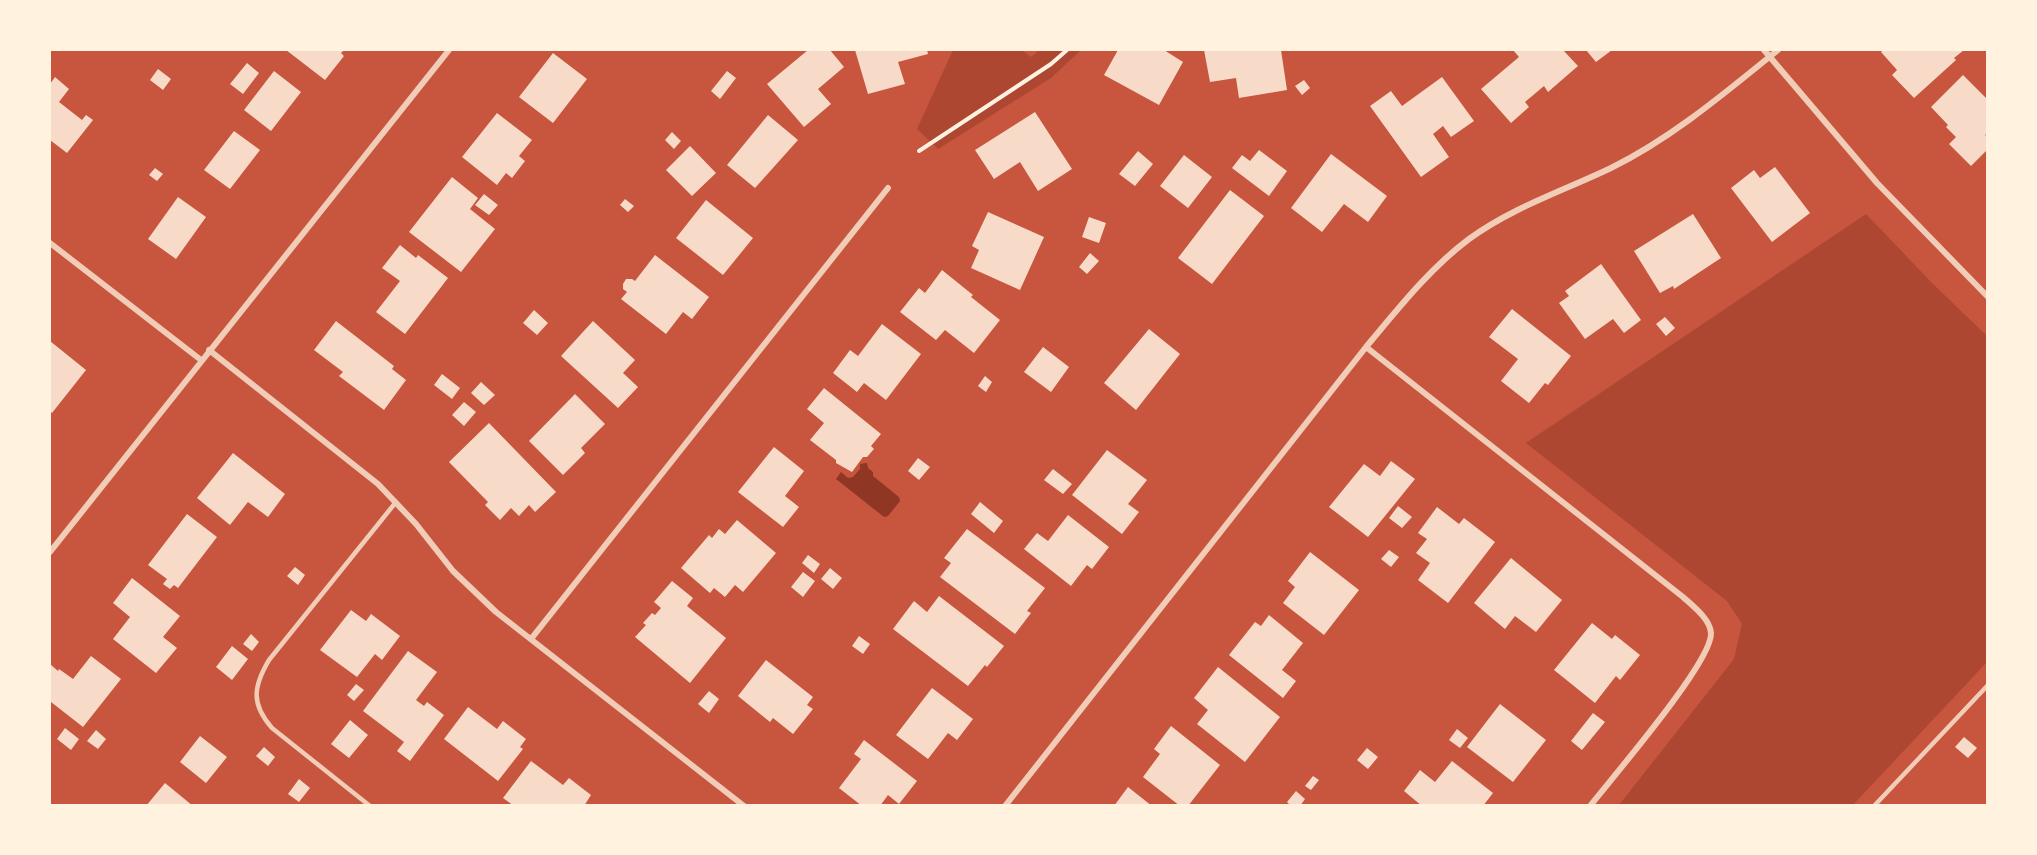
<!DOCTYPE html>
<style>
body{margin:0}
#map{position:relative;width:2037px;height:855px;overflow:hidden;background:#c8553d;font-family:Barlow,sans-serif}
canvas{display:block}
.frame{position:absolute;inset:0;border:51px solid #fff3e0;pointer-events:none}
</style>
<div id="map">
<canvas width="2037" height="855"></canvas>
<div class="frame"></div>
</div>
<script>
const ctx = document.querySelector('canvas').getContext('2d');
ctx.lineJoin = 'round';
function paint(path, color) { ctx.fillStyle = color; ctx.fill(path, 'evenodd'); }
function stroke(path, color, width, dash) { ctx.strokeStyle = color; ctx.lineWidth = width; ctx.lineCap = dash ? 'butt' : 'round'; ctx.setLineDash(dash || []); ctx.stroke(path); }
paint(new Path2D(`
 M953 50H1022L1031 57 1039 50H1081L1051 78 938 149 917 129Z
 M1866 214 1932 283 1987 336V662L1853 805H1619L1734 659 1742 624 1727 601 1526 443Z`), '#ae4732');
paint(new Path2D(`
 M867 463 868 468 873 472V476L899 497 900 501 888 516 884 517 836 479 841 472 848 478 853 477 860 469V464Z`), '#8f3625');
paint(new Path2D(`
 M286 50H344L341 53 344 56 325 80Z
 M808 50H830L844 67 818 89 831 104 804 127 767 84Z
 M855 50H927L928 54 898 62 905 84 868 94Z
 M1118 50H1164L1183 62 1159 105 1104 75Z
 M1204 50H1281L1287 90 1239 98 1236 78 1210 82Z
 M1513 50H1563L1578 66 1548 92 1544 86 1525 102 1529 107 1511 123 1481 89 1519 57Z
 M1586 50H1612L1596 62Z
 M1883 50H1964L1954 58 1956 60 1914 98 1892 75 1897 70 1881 52Z
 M553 53 587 79 553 123 519 97Z
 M247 63 259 73 243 94 230 84Z
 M158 69 171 79 163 90 150 80Z
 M274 71 301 92 271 131 244 110Z
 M727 71 736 78 720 99 711 91Z
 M1963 75 1988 100V132L1985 135 1988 137V149L1971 166 1949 144 1956 137 1946 127 1948 125 1931 107Z
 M55 77 69 89 59 102 82 120 86 115 93 120 67 153 50 140V84Z
 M1442 77 1474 121 1451 137 1443 126 1433 134 1449 157 1421 177 1370 106 1391 91 1402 106Z
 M1304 80 1310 88 1302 95 1295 86Z
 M1035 112 1072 169 1038 191 1020 162 994 179 975 150Z
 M497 113 532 140 519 156 525 161 512 178 506 173 497 185 462 157Z
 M768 115 798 140 755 188 727 165Z
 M234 131 260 150 230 189 204 170Z
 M672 132 681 141 674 149 665 140Z
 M690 146 716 173 692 196 666 170Z
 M1259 150 1287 171 1269 196 1232 168 1242 155 1250 161Z
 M1138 151 1153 164 1135 186 1119 174Z
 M1331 154 1387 196 1368 222 1344 204 1322 232 1291 208Z
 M1184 155 1212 177 1188 208 1160 186Z
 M1775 167 1810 213 1772 242 1731 188 1754 170 1760 178Z
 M155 168 163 174 157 181 149 175Z
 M452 177 478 198 470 209 495 229 461 272 409 232Z
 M1230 190 1264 216 1212 284 1178 258Z
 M484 194 498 205 489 215 475 205Z
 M178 197 206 217 176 259 148 239Z
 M625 199 634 206 628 212 620 205Z
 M706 200 753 238 723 275 676 238Z
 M988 212 1044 237 1020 290 971 268 979 250 972 246Z
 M1693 214 1721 258 1674 289 1673 286 1660 293 1634 251Z
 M1089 217 1106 223 1099 243 1082 237Z
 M400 245 416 258 418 255 448 278 405 334 376 312 400 281 382 268Z
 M1090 253 1099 261 1087 274 1079 267Z
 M655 255 709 297 692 319 683 312 666 334 621 299 627 292 623 289V284L626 279H632L635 281Z
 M1601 264 1641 320 1624 333 1613 319 1585 339 1559 303 1569 296 1565 291Z
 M942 270 973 295 971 297 1000 320 974 353 945 330 936 340 900 312 919 288 925 293Z
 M1512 309 1571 356 1548 385 1545 383 1529 403 1501 381 1518 359 1489 337Z
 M534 310 548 323 537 335 523 323Z
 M1665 317 1675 328 1666 336 1656 324Z
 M336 321 394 366 392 369 406 380 384 410 339 376 343 372 314 350Z
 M593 321 635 360 623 373 638 387 618 408 561 356Z
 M882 324 921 354 886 400 864 383 857 392 833 373 850 350 858 356Z
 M1149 329 1180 354 1136 410 1104 383Z
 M50 341 86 370 52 413 50 411Z
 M1043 347 1069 367 1051 392 1024 372Z
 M442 374 460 388 452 399 434 385Z
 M985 376 992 382 986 392 978 386Z
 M481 382 495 395 484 405 471 393Z
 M824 388 881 434 871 446 874 449 867 457H863L852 472 836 463V460L810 440 824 423 807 409Z
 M575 394 605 424 581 448 585 453 563 475 529 441Z
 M464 402 476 412 464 426 452 415Z
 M489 423 556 492 535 512 529 505 519 516 511 508 500 520 485 505 488 502 449 462Z
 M774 447 804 471 785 496 799 507 783 527 738 492Z
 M1107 450 1147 480 1128 504 1139 512 1122 534 1072 495Z
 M233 453 285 494 268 517 248 502 230 525 197 498Z
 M918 458 930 467 919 480 908 471Z
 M1391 461 1415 479 1368 537 1329 507 1364 464 1380 476Z
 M1053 469 1072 484 1063 494 1044 480Z
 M980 502 1003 521 994 533 971 514Z
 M1398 506 1412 517 1402 528 1389 518Z
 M1437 507 1459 524 1464 518 1495 542 1448 603 1418 580 1430 563 1416 553 1427 539 1418 533Z
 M187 514 217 537 178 588 174 585 170 589 163 584 167 579 148 565Z
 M1068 515 1109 547 1092 569 1087 565 1071 586 1024 549 1037 533 1048 541Z
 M737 520 776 553 743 592 735 585 725 597 714 588 710 593 681 568 709 535 712 538 719 529 725 534Z
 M967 529 1045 588 1027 611 1031 613 1015 634 940 577 951 563 944 558Z
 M1389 550 1399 557 1391 567 1381 559Z
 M1310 552 1359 590 1324 635 1283 603 1295 587 1288 581Z
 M808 555 820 564 814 573 802 563Z
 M1511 558 1562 600 1536 632 1515 616 1505 629 1474 603Z
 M295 567 305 575 298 585 287 576Z
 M830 568 842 578 833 589 821 579Z
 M803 572 815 581 803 597 791 587Z
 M132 578 180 616 163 637 177 648 156 673 113 639 130 617 113 603Z
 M672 581 693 598 687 606 726 638 690 683 635 637 646 625 643 623 652 613 655 615 661 608 654 602Z
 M939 596 1004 646 987 667 985 665 968 686 893 629 914 601 927 612Z
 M351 610 366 621 371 614 400 636 382 660 375 654 357 677 320 650Z
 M1269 615 1303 643 1282 670 1296 681 1283 698 1229 655 1255 622 1261 626Z
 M1592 623 1612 639 1615 635 1640 655 1620 680 1616 676 1595 703 1554 670Z
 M251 634 259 642 252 651 243 644Z
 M859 636 870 644 863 654 852 646Z
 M232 646 248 659 232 680 216 667Z
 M408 651 437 672 416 700 424 706 427 702 444 715 410 761 397 751 404 742 363 711Z
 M91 656 121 679 83 727 51 702 50 704V664L58 671 59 669 73 679Z
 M766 660 813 697 807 705 813 709 793 734 773 718 770 722 738 696Z
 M1218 667 1280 717 1245 762 1197 724 1208 710 1194 698Z
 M356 684 364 690 354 701 347 695Z
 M932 688 973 719 957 740 948 733 928 759 896 735Z
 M709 691 719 699 709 713 698 704Z
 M1500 704 1546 740 1513 782 1467 747Z
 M468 707 497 729 503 721 526 739 520 747 523 749 498 781 444 739Z
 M1593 713 1605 722 1582 750 1571 741Z
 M350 720 368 735 349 758 331 744Z
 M1171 726 1220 765 1188 806H1180L1143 777 1160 754 1154 749Z
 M65 728 79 739 71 750 57 739Z
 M1457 729 1468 738 1460 748 1449 740Z
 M96 730 106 739 98 749 87 741Z
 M200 736 227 757 206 783 180 762Z
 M1964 737 1977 748 1968 758 1955 747Z
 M864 740 917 781 899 804 888 795 880 806H862L839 788 861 759 854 754Z
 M264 747 275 757 268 766 256 756Z
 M1367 748 1378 757 1368 769 1357 760Z
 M531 761 563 785 569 778 591 795 584 806H514L503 798Z
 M1452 761 1493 793 1483 806H1422L1404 791 1420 770 1435 782Z
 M1313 776 1319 780 1311 790 1305 786Z
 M299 779 310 788 299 802 288 794Z
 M165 783 193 806H146Z
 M1128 787 1152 806H1114Z
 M1296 791 1305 799 1300 806H1291L1287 802Z`), '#f7dbc8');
stroke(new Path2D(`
 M919 151 1051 64 1067 50`), '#fff3e0', 4);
stroke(new Path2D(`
 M370 806 272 728C251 704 253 687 269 660L396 502
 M1874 806 1988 685`), '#f1ccb7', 4.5);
stroke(new Path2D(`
 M1764 50 1877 183 1988 297
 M50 243 201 360
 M1366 347 1683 597C1693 606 1710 619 1711 633 1713 661 1612 778 1590 806
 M209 350 378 484 416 524 453 571 496 612 744 806
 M50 552 449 50
 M531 639 888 188
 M1005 806 1366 347C1398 309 1429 269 1469 239 1513 207 1563 191 1611 168 1672 138 1726 92 1778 50`), '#f1ccb7', 6);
</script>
